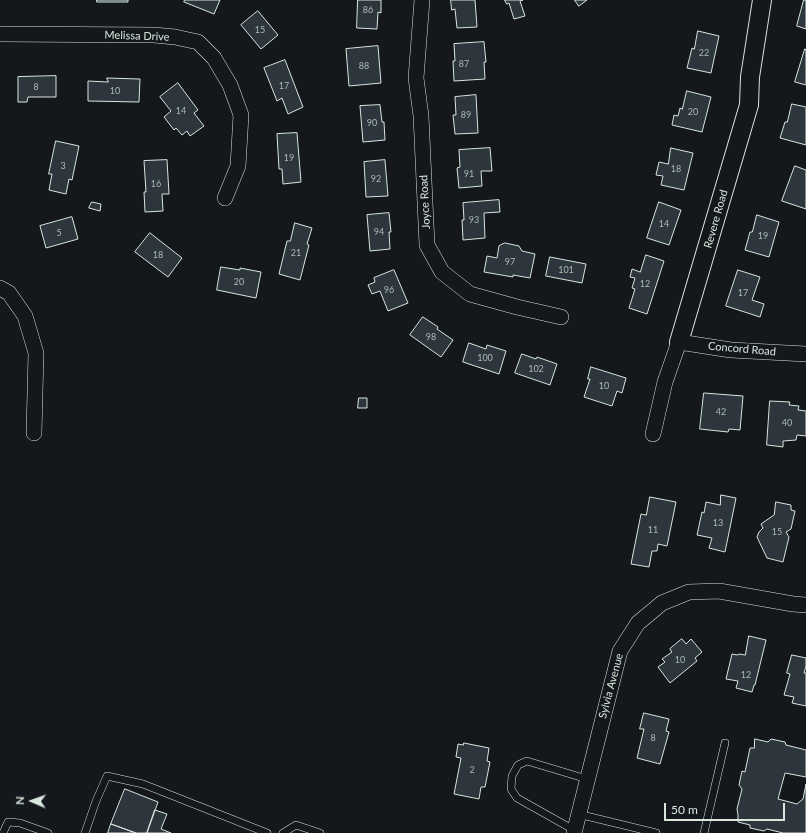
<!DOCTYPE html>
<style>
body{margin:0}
#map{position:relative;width:806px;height:833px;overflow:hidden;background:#14181c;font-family:Lato,sans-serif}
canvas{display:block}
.north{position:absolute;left:12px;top:781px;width:40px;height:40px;-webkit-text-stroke:3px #14181c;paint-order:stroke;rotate:272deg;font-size:11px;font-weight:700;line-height:16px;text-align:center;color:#d8e6dc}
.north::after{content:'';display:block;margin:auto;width:14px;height:18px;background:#d8e6dc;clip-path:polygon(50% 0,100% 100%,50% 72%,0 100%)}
.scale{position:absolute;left:664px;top:803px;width:121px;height:18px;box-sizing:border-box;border:2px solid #d8e6dc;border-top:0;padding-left:5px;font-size:12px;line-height:14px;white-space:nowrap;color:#d8e6dc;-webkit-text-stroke:3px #14181c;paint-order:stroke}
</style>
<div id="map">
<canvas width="806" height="833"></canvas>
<div class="north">N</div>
<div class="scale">50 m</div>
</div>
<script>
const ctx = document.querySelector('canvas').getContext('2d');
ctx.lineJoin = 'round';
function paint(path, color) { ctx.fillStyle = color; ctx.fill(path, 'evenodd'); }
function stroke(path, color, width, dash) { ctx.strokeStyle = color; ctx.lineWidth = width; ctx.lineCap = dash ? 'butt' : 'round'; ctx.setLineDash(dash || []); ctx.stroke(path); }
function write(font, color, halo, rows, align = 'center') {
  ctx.font = font + ' Lato,sans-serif'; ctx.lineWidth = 3; ctx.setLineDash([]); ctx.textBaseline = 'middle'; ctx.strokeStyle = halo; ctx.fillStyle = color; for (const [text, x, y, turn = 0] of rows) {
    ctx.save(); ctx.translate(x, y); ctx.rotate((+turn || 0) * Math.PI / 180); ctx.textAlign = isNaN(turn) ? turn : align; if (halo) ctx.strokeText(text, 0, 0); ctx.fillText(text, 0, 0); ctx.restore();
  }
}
const building = new Path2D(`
 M97 0H128V2H97Z
 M185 0H220L214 14 184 2Z
 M358 0H381V13L378 12 377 29 357 28Z
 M451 0H475L477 27 457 28 455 9 452 10Z
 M505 0H523L520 1 525 16 514 19 509 3 507 4Z
 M575 0H587L579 6Z
 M804 0H806V29L797 26Z
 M258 11 278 35 261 49 241 25Z
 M698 31 719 36 711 73 687 68 692 48 694 49Z
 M484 42 486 62H484L485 79 454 81 453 61H455L454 44Z
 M378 46 381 83 349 86 346 49Z
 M805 49 806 50V85L795 82Z
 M285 60 303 107 288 114 282 98 277 101 264 68Z
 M56 76V97H28L27 102H18V77Z
 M107 78 140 79 139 102 88 101V81L108 82Z
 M178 83 198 110 194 113 204 126 190 136 187 131 182 135 176 128 174 130 164 117 171 111 160 97Z
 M687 91 711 97 702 132 672 125 674 115 678 116 680 108 682 109Z
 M476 95 478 133 455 134 453 115H456L455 97Z
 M792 104 806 107V145L780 138 785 122H787Z
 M380 105 382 122H384L385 140 363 142 360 106Z
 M297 133 301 182 283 184 282 169H279L277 134Z
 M56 141 79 146 72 180 69 179 66 194 49 190 52 174H49Z
 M490 148 492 171H481L482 186 459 188 457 168 460 167 459 150Z
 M671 148 693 153 684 190 661 185 663 176 656 175 659 162 668 164Z
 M167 160 169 194H162L163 211 145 212 144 192H146L144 161Z
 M385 160 388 196 366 197 364 162Z
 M795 166 806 170V209L782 201Z
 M499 200 500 212 484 213 485 238 463 240 462 220H464L463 203Z
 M92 202 101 204 100 211 89 208Z
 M659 202 681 210 669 245 647 238Z
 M389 213 391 232H389L390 249 370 251 367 215Z
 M757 215 779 222 769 257 745 250 750 232H752Z
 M72 217 78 239 46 248 40 226Z
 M295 223 312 228 307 244 309 245 300 280 279 274 287 241H290Z
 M150 233 182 258 168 277 135 252Z
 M505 243 519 246 522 251 535 254 530 278 513 275V277L484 272 487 256 497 258 499 246Z
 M646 255 664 261 647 314 629 308 635 289 632 288 635 278 630 277 632 269 640 272Z
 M550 257 586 264 582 283 546 276Z
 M221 267 240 270V268L261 272 256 298 217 290Z
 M394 270 408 303 388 311 380 291 372 294 368 285 375 282 374 278Z
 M738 270 760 277 752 300 764 304 760 317 726 306Z
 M423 317 438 327 437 329 453 340 441 357 410 335Z
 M469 343 486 349 487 345 506 351 499 374 463 362Z
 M522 354 536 359 537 357 557 364 550 385 515 373Z
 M591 367 626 378 622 393 617 391 612 406 584 397 590 379H588Z
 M704 393 743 396 740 430 729 429 728 432 700 429Z
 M359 398H367V408H358Z
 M770 401 790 402 789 405 799 406 798 410 806 411V436L797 435 796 440 783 441V447L767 445Z
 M721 495 736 498 725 552 709 548 712 538 697 535 702 512 704 513 706 502 720 505Z
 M650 497 676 502 667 546 658 544 657 551H652L649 567 631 564 641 514 646 515Z
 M776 502 791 505V510L795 511 791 529 786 532 789 537 783 562 767 558 757 537 759 532 763 528 761 524 774 515Z
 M749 636 766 640 755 685H754L752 692 736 688 738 681 726 679 732 654 738 655 739 654 745 655Z
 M682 639 686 644 691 639 702 652 695 658 697 661 670 683 658 667 665 662 662 659 672 652 670 649Z
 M792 655 806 658V666L804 673H806V706L792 703 794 697 784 695 790 674 787 673Z
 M644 713 669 719 666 731 669 732 660 764 637 758 644 729H640Z
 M755 739 768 742 771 739 785 742 786 745 806 750V777L785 773 778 799 797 804 803 799 806 784V833H783L767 829 764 831 750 828V825L738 822V815L737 809 742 789 739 785 742 771 745 772 750 748H754Z
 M464 743 489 748 487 761 490 762 485 787H481L479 799 454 794 461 758 456 757 458 744 463 745Z
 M125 789 158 802 147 833H136L111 824Z
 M155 810 167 814 161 829 171 833H147Z
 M111 824 136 833H108Z`);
paint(building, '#2c363c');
stroke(building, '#d8e6dc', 1);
const service = new Path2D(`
 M578 814 656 833
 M574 830 517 798 511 789 512 776 518 765 527 761 587 779
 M3 833 8 822 20 823 48 833
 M85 833 96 801 107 776 143 784 267 833
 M283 833 296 825 320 833
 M704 833 725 743`);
const minor = new Path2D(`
 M422 0 416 78 421 116 427 245 442 272 470 294 517 307 561 317
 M0 34 154 35 175 37 198 42 214 58 230 85 241 115 238 166 225 198
 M0 288 9 293 25 316 36 353 34 433
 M653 434 665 382 679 342 731 350 806 354
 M574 833 620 651 638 623 662 603 689 592 719 591 793 604 806 605`);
const tertiary = new Path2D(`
 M679 342 749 105 750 77 762 0`);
stroke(service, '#d8e6dc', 8);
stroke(minor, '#d8e6dc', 16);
stroke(tertiary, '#d8e6dc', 20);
stroke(service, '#14181c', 7);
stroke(minor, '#14181c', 15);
stroke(tertiary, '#14181c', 18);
write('9px', '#adbab4', null, [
 ["86",368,10],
 ["15",260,30],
 ["22",704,53],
 ["87",464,64],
 ["88",364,66],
 ["17",284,86],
 ["8",36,87],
 ["10",115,91],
 ["14",181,111],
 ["20",693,112],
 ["89",466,115],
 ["90",372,123],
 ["19",289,158],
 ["3",63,166],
 ["18",676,169],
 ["91",469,174],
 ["92",376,179],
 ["16",156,184],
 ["93",474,220],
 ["14",664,224],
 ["94",379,232],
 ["5",59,233],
 ["19",763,236],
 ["21",296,253],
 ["18",158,255],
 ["97",510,262],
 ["101",566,270],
 ["20",239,282],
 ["12",645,284],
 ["96",389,290],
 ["17",743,293],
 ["98",431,337],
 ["100",485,358],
 ["102",536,369],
 ["10",604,386],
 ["42",721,412],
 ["40",787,423],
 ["13",718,523],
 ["11",653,530],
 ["15",777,532],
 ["10",680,660],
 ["12",746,675],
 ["8",653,738],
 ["2",472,770]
]);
write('11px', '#d8e6dc', '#14181c', [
 ["Melissa Drive",137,36,2],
 ["Joyce Road",425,202,-93],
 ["Revere Road",716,219,-74],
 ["Concord Road",742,349,5],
 ["Sylvia Avenue",611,686,-75]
]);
</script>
